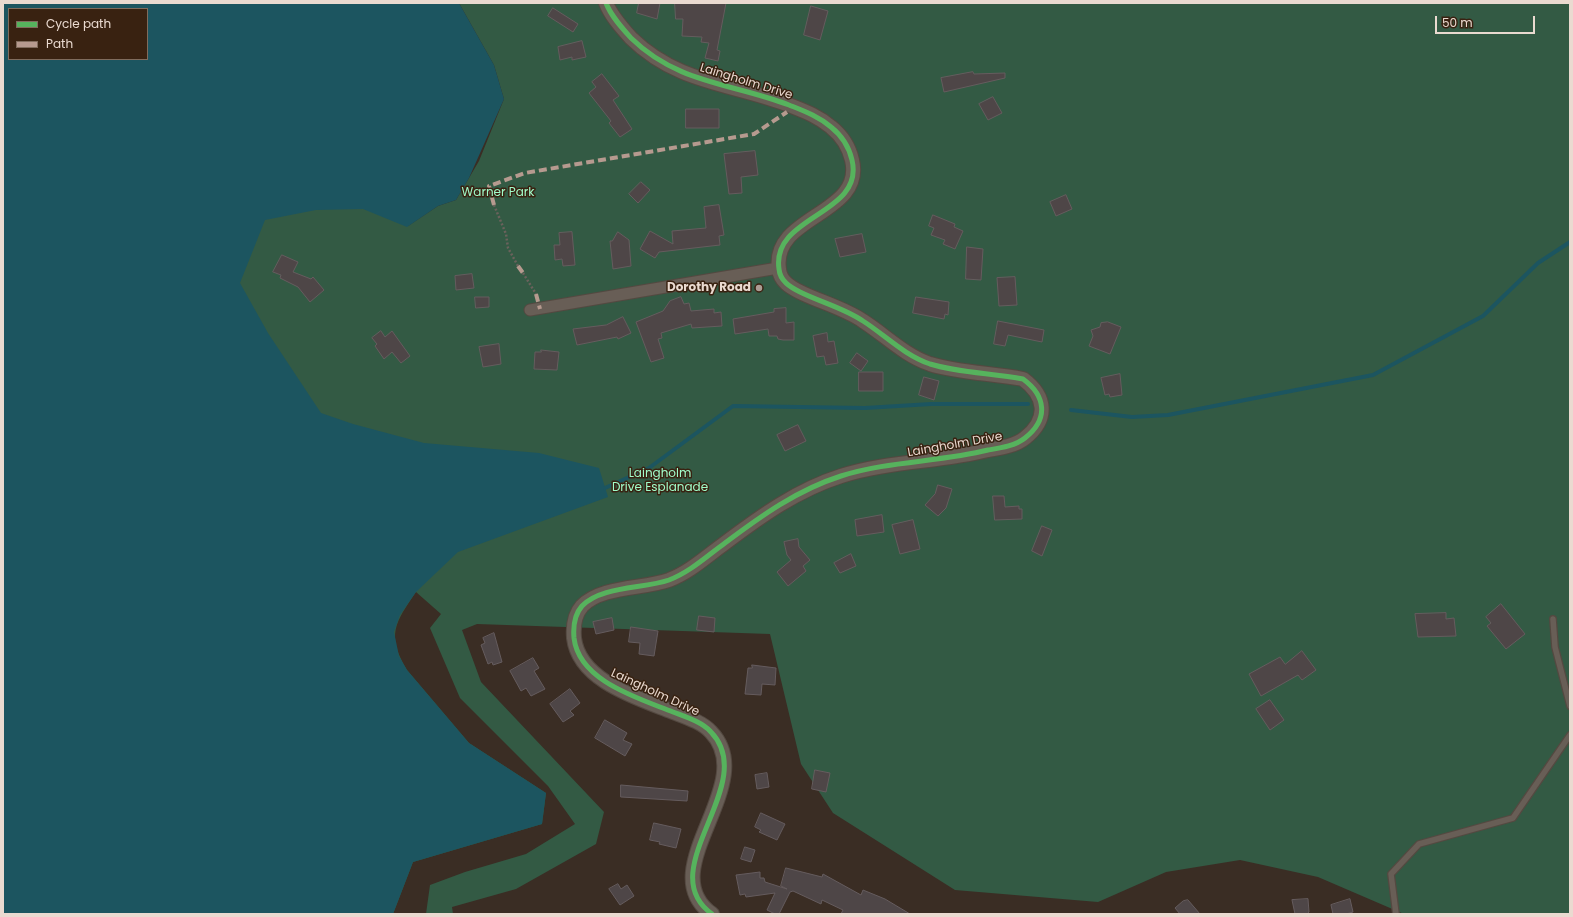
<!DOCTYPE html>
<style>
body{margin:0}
#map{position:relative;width:1573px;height:917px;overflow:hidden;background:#3a2d24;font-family:Poppins,sans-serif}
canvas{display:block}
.frame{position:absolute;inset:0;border:4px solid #eadad0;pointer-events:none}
.legend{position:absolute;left:8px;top:8px;width:140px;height:52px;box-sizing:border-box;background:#392211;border:1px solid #806c5d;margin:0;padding:5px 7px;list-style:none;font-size:12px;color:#eadad0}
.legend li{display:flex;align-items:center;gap:8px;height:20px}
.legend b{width:20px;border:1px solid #806c5d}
.scale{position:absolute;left:1435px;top:16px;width:100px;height:18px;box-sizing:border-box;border:2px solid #eadad0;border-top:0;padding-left:5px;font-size:12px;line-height:14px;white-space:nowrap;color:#eadad0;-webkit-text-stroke:3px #392211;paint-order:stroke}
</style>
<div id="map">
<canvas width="1573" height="917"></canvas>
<div class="frame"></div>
<ul class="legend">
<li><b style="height:5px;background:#56b35d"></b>Cycle path</li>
<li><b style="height:5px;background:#b69a8f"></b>Path</li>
</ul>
<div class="scale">50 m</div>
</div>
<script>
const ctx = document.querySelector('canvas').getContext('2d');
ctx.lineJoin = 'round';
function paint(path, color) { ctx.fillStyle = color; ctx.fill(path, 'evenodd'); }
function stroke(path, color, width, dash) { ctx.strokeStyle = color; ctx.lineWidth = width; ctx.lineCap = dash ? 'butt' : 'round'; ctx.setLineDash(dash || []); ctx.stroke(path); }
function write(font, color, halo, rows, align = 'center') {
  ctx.font = font + ' Poppins,sans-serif'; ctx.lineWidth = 3; ctx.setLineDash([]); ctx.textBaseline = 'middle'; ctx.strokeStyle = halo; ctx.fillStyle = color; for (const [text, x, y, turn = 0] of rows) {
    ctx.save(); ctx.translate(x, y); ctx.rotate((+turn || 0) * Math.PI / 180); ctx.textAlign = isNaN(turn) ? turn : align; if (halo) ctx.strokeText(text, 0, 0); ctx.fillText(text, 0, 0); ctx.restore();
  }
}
paint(new Path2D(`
 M357 3 408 226 438 206 456 200 479 161 504 99 494 65 459 3H1570V914H1404L1318 877 1240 860 1166 872 1098 902 955 890 833 813 801 764 770 634 477 624 462 630 481 682 604 812 596 844 516 889 452 907 453 914H426L430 885 465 872 526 854 575 824 548 786 460 698 430 628 441 614 416 592C395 623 386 635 407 670L469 743 546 793 542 824 413 862 393 914H3V312L147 59V9Z`), '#335a44');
paint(new Path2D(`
 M3 3H459L494 65 504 99 469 178 456 200 438 206 407 227 363 209 316 210 265 220 240 283 268 333 321 413 353 424 424 443 539 453 599 468 608 497 458 552 416 592 400 615 394 632 399 656 407 670 469 743 546 793 542 824 413 862 393 914H3ZM9 9H147V59H9Z`), '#1c5560');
stroke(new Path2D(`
 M1071 410 1132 417 1168 415 1373 375 1483 316 1538 263 1570 242
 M605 488 649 468 733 406 865 408 931 404H1028`), '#1c5560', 4);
const building = new Path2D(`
 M639 3H660L657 19 637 13Z
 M675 3H726L717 50 720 51 718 61 705 58 709 43 701 42 702 37 682 36 683 19H676Z
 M811 6 828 11 820 40 804 35Z
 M553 8 578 24 573 32 548 16Z
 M582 41 586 57 572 60V57L560 60 558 47Z
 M973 72 974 74 1005 73V78L944 92 941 78Z
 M602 74 619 96 613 100 632 129 620 137 609 123 611 121 589 93 596 87 592 82Z
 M993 97 1002 113 988 120 979 104Z
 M686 109H719V128H686Z
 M755 151 758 175 741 177 742 193 729 194 724 154Z
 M641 182 650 190 638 203 629 194Z
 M1066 195 1072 209 1056 216 1050 202Z
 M719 205 724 235 719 236 720 245 659 252 655 258 640 249 650 231 673 244 672 231 706 228 704 207Z
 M933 215 955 224 954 227 963 231 955 249 943 244 945 240 931 235 934 228 929 226Z
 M572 232 575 265 563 266 562 259 555 260 554 245H560L559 233Z
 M618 232 629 240 631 266 613 269 610 241H612Z
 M862 234 866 252 840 257 835 239Z
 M967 247 983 249 981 280 966 279Z
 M282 255 298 262 293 272 311 279 313 277 324 290 310 302 298 287 280 278 281 275 273 272Z
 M472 274 474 288 456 290 455 276Z
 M1015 277 1017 305 999 306 997 278Z
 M475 297H489V307L476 308Z
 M681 297 684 304 689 303 691 311 714 309V313L721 312 722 326 692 328 691 324 661 333 662 338 658 339 664 358 651 362 636 322 663 311 670 301Z
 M916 297 949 302 948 315 945 314 944 319 913 313Z
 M786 308V323L794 322V340H783L778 339 777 336H769L768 329 735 334 733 319 774 312V309Z
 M623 317 631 333 618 339 617 337 577 345 573 329 606 325Z
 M998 321 1044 330 1042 342 1008 335 1005 346 994 344Z
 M1108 322 1121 327 1110 354 1089 346 1093 336 1091 330 1100 327 1101 323Z
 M381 331 385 337 392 331 410 356 401 363 392 352 384 359 375 346 377 344 372 338Z
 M827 333 828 342 834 341 838 363 826 365 824 356 817 357 813 336Z
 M499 344 501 364 483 367 479 347Z
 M541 350 559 352 557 370 534 369 535 352H541Z
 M857 353 868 361 861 371 850 363Z
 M859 372H883V391H859Z
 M1120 374 1122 395 1110 397 1109 394 1105 395 1101 378Z
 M924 377 939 381 934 400 919 395Z
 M798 425 806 441 785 451 777 435Z
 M938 485 952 489 946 508 938 516 925 505 935 494Z
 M993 496H1004L1005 507 1019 506V509H1022V519L995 520Z
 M882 515 884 532 857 536 855 520Z
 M913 520 920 549 900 554 892 525Z
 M1042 526 1052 530 1042 556 1032 551Z
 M798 539 799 547 810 560 803 566 806 571 788 586 777 572 791 560 787 555 784 542Z
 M851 554 856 566 840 573 834 563Z
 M1501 604 1525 634 1506 649 1487 626 1491 623 1486 617Z
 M1446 613V619L1454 618 1456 636 1418 637 1415 614Z
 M699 616 715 618 714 632 697 630Z
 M612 618 614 630 596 634 593 622Z
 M631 627 658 631 654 656 639 654 640 643 629 642Z
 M494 633 502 662 493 665 492 662 488 664 481 645 485 643 483 638Z
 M1302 651 1316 670 1302 680 1298 675 1261 696 1249 674 1280 657 1285 664Z
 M533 658 539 668 534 671 545 689 531 696 526 688 521 691 510 671Z
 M752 665 776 668 775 685 762 684 761 695 745 694 748 668H752Z
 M570 689 580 703 570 711 574 715 563 722 550 704Z
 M1270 700 1284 720 1270 730 1256 709Z
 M605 720 627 733 623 740 632 744 625 756 595 738Z
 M815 770 830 773 826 792 812 789Z
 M767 773 769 787 757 789 755 775Z
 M621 785 688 791 687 801 621 797Z
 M761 813 785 824 777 840 759 832 761 830 755 827Z
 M654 823 681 829 676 848 659 844 660 842 650 840Z
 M745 847 755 850 751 862 741 859Z
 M786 868 822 877 823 874 861 895 863 890 885 899 910 914H841L843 910 822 900 821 904 793 891 790 892 779 914H775L767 910 775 893 746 897 745 894 740 895 736 875 760 872V878H764L765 882 787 889 781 886Z
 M618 884 621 889 627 885 634 896 620 905 609 889Z
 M1308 899 1309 912 1307 914H1295L1292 900Z
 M1350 899 1353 912 1346 914H1333L1331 905Z
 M1188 900 1200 914H1180L1175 908 1183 901Z`);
paint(building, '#4e4647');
stroke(building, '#655c5e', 1);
const service = new Path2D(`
 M1553 619 1555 647 1570 706
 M1396 914 1391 874 1419 844 1513 818 1570 735`);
const minor = new Path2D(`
 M530 310 778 268`);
const tertiary = new Path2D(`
 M606 3C611 16 622 28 631 38 678 84 732 83 789 105 804 111 818 116 831 127 841 135 849 147 852 160 865 215 771 215 779 269 780 281 790 287 800 292 820 302 844 308 863 321 885 335 904 355 930 364 959 373 992 373 1023 379 1046 396 1049 419 1025 438 1015 446 1000 448 988 450 940 462 888 461 841 476 797 490 761 516 725 543 707 556 690 572 669 580 643 589 601 586 582 606 574 615 573 626 574 638 579 681 638 698 673 712 686 717 702 722 711 732 761 784 650 870 712 914`);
stroke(service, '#544941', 8);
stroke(minor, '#544941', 13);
stroke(tertiary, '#544941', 16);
stroke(new Path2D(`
 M494 205 506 234 508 248 518 266
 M523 273 536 294`), '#6a625c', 2.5, [2, 2]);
stroke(service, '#685e56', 5.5);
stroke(minor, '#685e56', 11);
stroke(tertiary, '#685e56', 14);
stroke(new Path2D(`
 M494 205 489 186 525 173 754 134 787 112
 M518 266 523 273
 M536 294 540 309`), '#b69a8f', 4, [8, 4]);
stroke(new Path2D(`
 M606 3C611 16 622 28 631 38 678 84 732 83 789 105 804 111 818 116 831 127 841 135 849 147 852 160 865 215 771 215 779 269 780 281 790 287 800 292 820 302 844 308 863 321 885 335 904 355 930 364 959 373 992 373 1023 379 1046 396 1049 419 1025 438 1015 446 1000 448 988 450 940 462 888 461 841 476 797 490 761 516 725 543 707 556 690 572 669 580 643 589 601 586 582 606 574 615 573 626 574 638 579 681 638 698 673 712 686 717 702 722 711 732 761 784 650 870 712 914`), '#56b35d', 5);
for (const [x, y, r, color] of [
 [759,288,4,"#ac9d94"]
]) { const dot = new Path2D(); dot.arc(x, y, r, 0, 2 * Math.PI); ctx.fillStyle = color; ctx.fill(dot); stroke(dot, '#392211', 1.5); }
write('12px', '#eadad0', '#392211', [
 ["Laingholm Drive",746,82,17],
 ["Laingholm Drive",955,445,-10],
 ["Laingholm Drive",655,693,25]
]);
write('12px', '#a0fcca', '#392211', [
 ["Warner Park",498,193],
 ["Laingholm",660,474],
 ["Drive Esplanade",660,488]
]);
write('bold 12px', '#eadad0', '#392211', [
 ["Dorothy Road",751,288]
], 'right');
</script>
